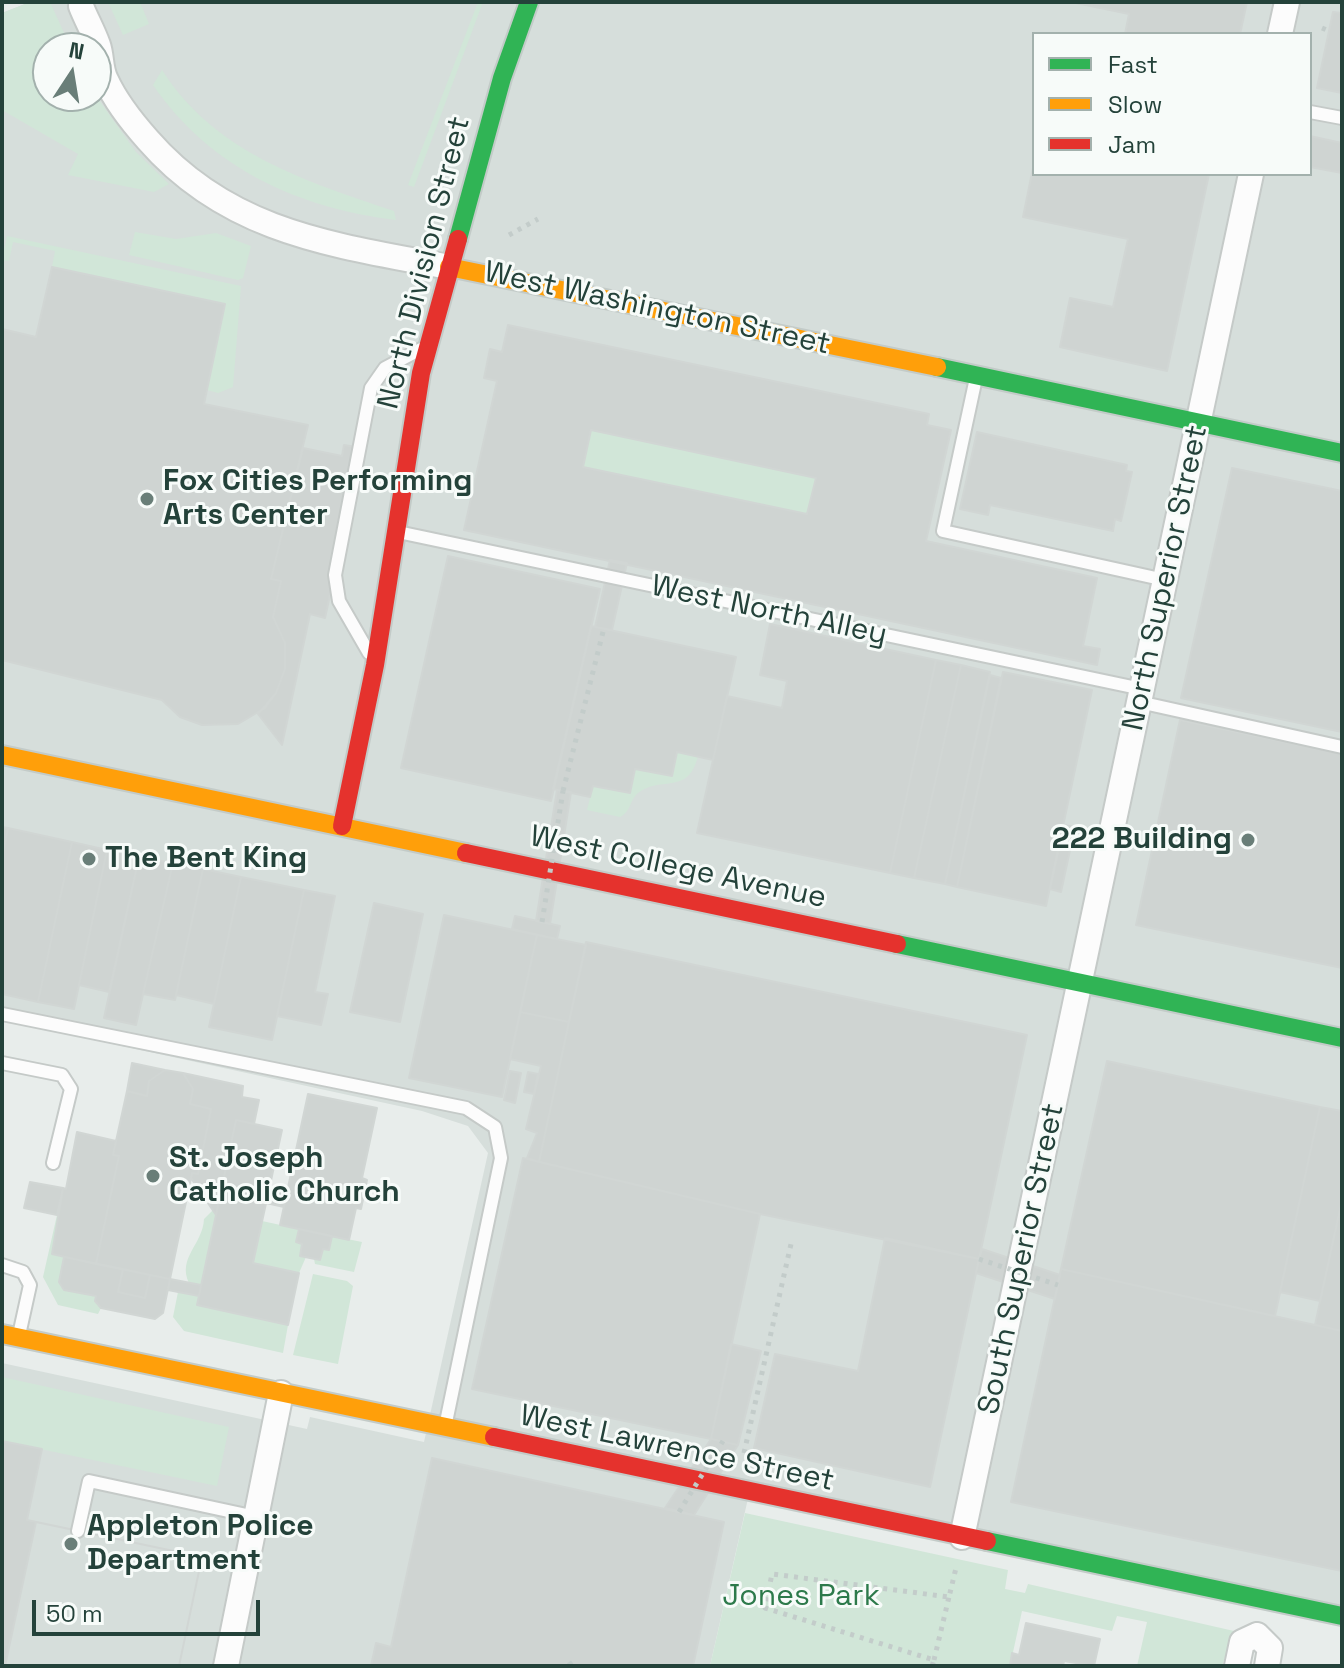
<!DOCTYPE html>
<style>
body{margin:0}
#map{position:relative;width:1344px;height:1668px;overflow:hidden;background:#e8edeb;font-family:"Space Grotesk",sans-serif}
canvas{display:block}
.frame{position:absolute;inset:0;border:4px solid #24423a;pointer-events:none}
.legend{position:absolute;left:1032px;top:32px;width:280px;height:144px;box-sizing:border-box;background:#f7fbf9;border:2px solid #a3b1ad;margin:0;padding:10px 14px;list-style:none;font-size:24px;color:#24423a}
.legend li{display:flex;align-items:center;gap:16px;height:40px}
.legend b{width:40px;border:2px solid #a3b1ad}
.north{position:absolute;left:32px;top:32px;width:80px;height:80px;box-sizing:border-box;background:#f7fbf9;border:2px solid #a3b1ad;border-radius:50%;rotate:12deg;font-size:22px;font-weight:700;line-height:32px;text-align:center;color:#24423a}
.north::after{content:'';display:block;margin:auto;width:28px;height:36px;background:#697e78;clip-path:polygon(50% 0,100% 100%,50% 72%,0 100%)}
.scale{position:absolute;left:32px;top:1600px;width:228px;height:36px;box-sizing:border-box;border:4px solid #24423a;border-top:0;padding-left:10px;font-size:24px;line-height:28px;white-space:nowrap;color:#24423a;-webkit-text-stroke:6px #f7fbf9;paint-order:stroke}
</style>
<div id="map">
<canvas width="1344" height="1668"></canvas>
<div class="frame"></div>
<ul class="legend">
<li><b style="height:10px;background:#30b455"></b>Fast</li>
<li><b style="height:10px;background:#ff9f0a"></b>Slow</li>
<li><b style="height:10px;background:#e5322d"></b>Jam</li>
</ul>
<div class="north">N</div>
<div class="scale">50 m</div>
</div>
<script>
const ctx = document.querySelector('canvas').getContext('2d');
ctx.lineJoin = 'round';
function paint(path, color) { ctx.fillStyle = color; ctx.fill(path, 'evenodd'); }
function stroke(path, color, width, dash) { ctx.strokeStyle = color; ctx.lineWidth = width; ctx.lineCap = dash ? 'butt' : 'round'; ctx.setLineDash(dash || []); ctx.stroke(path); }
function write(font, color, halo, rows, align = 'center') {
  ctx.font = font + ' "Space Grotesk",sans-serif'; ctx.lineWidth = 6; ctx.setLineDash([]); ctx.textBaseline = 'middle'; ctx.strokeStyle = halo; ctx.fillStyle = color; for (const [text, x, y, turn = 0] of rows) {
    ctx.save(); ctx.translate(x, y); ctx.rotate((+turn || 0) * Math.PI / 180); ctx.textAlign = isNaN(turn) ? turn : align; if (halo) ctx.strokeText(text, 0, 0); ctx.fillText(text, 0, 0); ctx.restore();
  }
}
paint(new Path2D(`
 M30 2H1342V1616L749 1494 710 1666H2V1363L307 1429 310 1417 424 1442 488 1153 468 1126 422 1111 2 1020V13ZM1034 34H1310V174H1034ZM48 48H96V96H48Z`), '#d6dedb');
paint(new Path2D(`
 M30 2H50L71 48H48V96H96L136 152 169 184 154 192 68 175 78 154 2 110V13Z
 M108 2H140L149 24 123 35Z
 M478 2H483L414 187 408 185Z
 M162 70C215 153 305 181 394 211L396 220C298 208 210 168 153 85Z
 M135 232 176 239 216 233 251 246 243 278 238 280 129 255Z
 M7 236 241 286 233 387 218 393 207 390 225 304 52 267 55 251 13 242 9 261 2 260Z
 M591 430 816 478 807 514 583 467Z
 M677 752 698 756C688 796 662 775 638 793 629 801 631 812 620 817L587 810 593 786 629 793 635 769 671 776Z
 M213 1210 216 1215 201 1285 189 1283C177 1258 203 1244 204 1219Z
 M57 1215 61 1216 53 1254 64 1257 59 1283 64 1290 96 1296 95 1302 101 1308 98 1314 58 1305 43 1277Z
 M262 1221 299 1229 296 1242 302 1244 306 1257 299 1273 253 1263Z
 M332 1236 362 1242 354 1272 315 1264 314 1259 320 1260 323 1249 329 1250Z
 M313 1274 347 1281 353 1286 338 1364 293 1355Z
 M178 1292 199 1296 197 1305 288 1325 283 1353 184 1331 173 1317Z
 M2 1377 229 1427 217 1486 2 1441Z
 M745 1513 1008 1570 1005 1589 1025 1593 1028 1584 1234 1631 1222 1666H1137L1147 1622 1117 1616 1112 1631 1022 1611 1010 1666H710Z`), '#d1e6d8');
const building = new Path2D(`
 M1071 2H1247L1240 34H1125L1129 14Z
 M1333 12 1342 13V93L1317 88Z
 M1310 136 1342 143V173L1310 167Z
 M1034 163V174H1209L1167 371 1060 347 1070 298 1113 307 1128 239 1023 217Z
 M52 267 225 304 204 404 308 425 271 579 281 581 273 617 285 643V669L276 693 265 708 238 724 202 725 180 717 162 700 2 660V329L36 337Z
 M508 325 929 414 927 425 951 430 926 541 1097 578 1083 646 1100 649 1097 665 464 530 497 381 484 378 490 349 502 352ZM591 430 816 478 807 514 583 467Z
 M977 432 1127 465 1126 471 1132 472 1121 521 1115 519 1113 531 990 505 988 515 960 509Z
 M344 445 362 448 325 618 310 614 282 745 258 714 276 693 285 669V643L273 617 281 581 271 579 303 448 342 456Z
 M1232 468 1342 491V732L1181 698Z
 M448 556 600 589 551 801 401 768Z
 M610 560 627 563 612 630 595 627Z
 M770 624 936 660 890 873 697 833 727 696 782 708 787 681 760 675Z
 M591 626 736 657 713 760 677 752 672 776 635 769 630 793 593 786 590 797 553 789Z
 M936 660 961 665 914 878 890 873Z
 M961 665 990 672 945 884 914 878Z
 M1003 672 1092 690 1046 906 957 887Z
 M990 675 1001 678 957 887 945 884Z
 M1180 720 1342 754V968L1136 925Z
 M557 790 571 792 550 924 536 921Z
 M1064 825 1075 827 1061 892 1050 889Z
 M2 827 8 828 2 859Z
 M8 828 72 842 38 1002 2 994V859Z
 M72 842 107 850 74 1009 38 1002Z
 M107 850 139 857 109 992 79 985Z
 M139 857 173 863 136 1025 104 1018Z
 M173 863 203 869 175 1000 143 994Z
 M203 869 241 877 214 1004 176 995Z
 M241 877 304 890 272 1040 209 1027Z
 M304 890 335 896 315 992 328 994 321 1025 277 1016Z
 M374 903 423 914 400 1022 350 1012Z
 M444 915 537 935 502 1097 409 1078Z
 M515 916 560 926 557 939 512 929Z
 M537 935 586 945 569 1022 520 1012Z
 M586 942 1027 1035 979 1259 760 1214 539 1162Z
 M520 1012 569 1022 539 1162 527 1158 537 1133 526 1129 541 1066 510 1059Z
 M1107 1061 1320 1107 1275 1316 1061 1269Z
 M132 1063 165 1070 149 1081 147 1096 127 1091Z
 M165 1070 183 1073 193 1089 190 1104 211 1109 198 1174 192 1173 170 1279 96 1264 119 1156 113 1155 127 1091 147 1096 149 1081Z
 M510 1071 521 1073 515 1103 504 1100Z
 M528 1072 538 1074 534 1094 524 1092Z
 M183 1073 243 1086 242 1097 259 1100 254 1124 236 1120 216 1215 191 1178 192 1173 198 1174 211 1109 190 1104 193 1089Z
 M308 1094 377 1108 362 1178 367 1180 361 1209 356 1208 349 1240 280 1225Z
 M1320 1107 1342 1111V1200L1320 1301 1280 1292Z
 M236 1120 282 1130 253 1263 299 1273 288 1325 197 1305Z
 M77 1132 116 1141 113 1155 119 1156 96 1264 52 1254 63 1188 66 1189Z
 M523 1158 760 1214 711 1439 472 1389Z
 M30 1182 63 1188 57 1215 24 1208Z
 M269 1189 287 1193 284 1207 266 1203Z
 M1342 1200V1331L1315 1325Z
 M299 1229 332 1236 329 1250 323 1249 320 1260 300 1256 302 1244 296 1242Z
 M885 1238 979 1259 930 1487 754 1448 775 1354 858 1371Z
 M982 1249 1060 1275 1055 1299 976 1273Z
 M64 1257 123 1269 118 1292 145 1298 150 1275 170 1279 163 1313 155 1319 101 1308 95 1301 96 1296 64 1290 59 1282Z
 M123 1269 150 1275 145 1298 118 1292Z
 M1061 1269 1342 1331V1571L1011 1502Z
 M170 1279 201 1285 199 1296 168 1290Z
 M731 1344 761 1351 738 1445 711 1439Z
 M711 1439 738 1445 694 1515 665 1508Z
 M2 1441 42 1449 27 1520 202 1557 179 1666H2Z
 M432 1458 724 1522 693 1666H371L376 1643 391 1647Z
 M36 1522 202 1557 179 1666H5Z
 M1026 1623 1100 1639 1094 1666 1064 1661 1063 1666H1010L1012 1653 1019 1655Z`);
paint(building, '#cfd4d2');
stroke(building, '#d1d6d4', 2);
const lane = new Path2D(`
 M1310 112 1342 118
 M976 378 943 531 1165 580
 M398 532 1142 689
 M369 653 339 601 335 575 371 388 385 368 421 349
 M1139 702 1342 747
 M2 1014 466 1108 495 1127 501 1158 445 1427
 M2 1063 62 1075 71 1089 53 1163
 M2 1265 23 1272 30 1285 19 1335
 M78 1531 89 1481 256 1517`);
const street = new Path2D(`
 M81 6C86 19 93 31 98 45 102 56 100 69 106 80 116 102 132 122 148 140 229 233 334 245 449 267
 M1280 34 1287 2
 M962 1537 1251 174
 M1257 1635 1270 1648 1267 1666
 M226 1666 281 1393
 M1237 1666 1242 1642 1257 1635`);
const fast = new Path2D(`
 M458 239 502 78 529 2
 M937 367 1342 453
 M897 944 1342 1038
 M987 1541 1342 1616`);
const slow = new Path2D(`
 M449 267 937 367
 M2 755 466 853
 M2 1334 494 1437`);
const jam = new Path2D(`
 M342 826 375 665 421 373 458 239
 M466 853 897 944
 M494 1437 987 1541`);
stroke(lane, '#c5cac8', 16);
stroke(street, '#c5cac8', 28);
stroke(fast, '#c3cbc8', 22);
stroke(slow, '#c3cbc8', 22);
stroke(jam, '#c3cbc8', 22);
stroke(new Path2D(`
 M1322 28 1329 31
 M509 235 538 219
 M563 791 604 628
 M744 1453 791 1244
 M934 1660 949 1597
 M569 1662 572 1666
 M932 1666 934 1660 765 1608 772 1574 949 1597 956 1568`), '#c3ccca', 5, [4, 6]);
stroke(lane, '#fcfcfc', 12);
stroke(street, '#fcfcfc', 24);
stroke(fast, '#30b455', 18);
stroke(slow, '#ff9f0a', 18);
stroke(jam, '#e5322d', 18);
stroke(new Path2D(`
 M542 922 563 791
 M979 1259 1058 1285
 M679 1512 723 1441`), '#c3ccca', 5, [4, 6]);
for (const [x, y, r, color] of [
 [147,499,8,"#697e78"],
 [1248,840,8,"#697e78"],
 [89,859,8,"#697e78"],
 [153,1176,8,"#697e78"],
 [71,1544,8,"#697e78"]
]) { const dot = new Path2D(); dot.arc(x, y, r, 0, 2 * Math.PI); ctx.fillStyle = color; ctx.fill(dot); stroke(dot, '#f7fbf9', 3); }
write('30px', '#24423a', '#f7fbf9', [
 ["North Division Street",425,263,-76],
 ["West Washington Street",657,309,12],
 ["North Superior Street",1166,578,-78],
 ["West North Alley",769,611,12],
 ["West College Avenue",678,868,12],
 ["South Superior Street",1022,1259,-78],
 ["West Lawrence Street",677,1449,12]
]);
write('bold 30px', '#24423a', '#f7fbf9', [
 ["Fox Cities Performing",163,482],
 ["Arts Center",163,516],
 ["222 Building",1232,840,"right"],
 ["The Bent King",105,859],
 ["St. Joseph",169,1159],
 ["Catholic Church",169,1193],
 ["Appleton Police",87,1527],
 ["Department",87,1561]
], 'left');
write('30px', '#2d7a4b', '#f7fbf9', [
 ["Jones Park",801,1597]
]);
</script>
